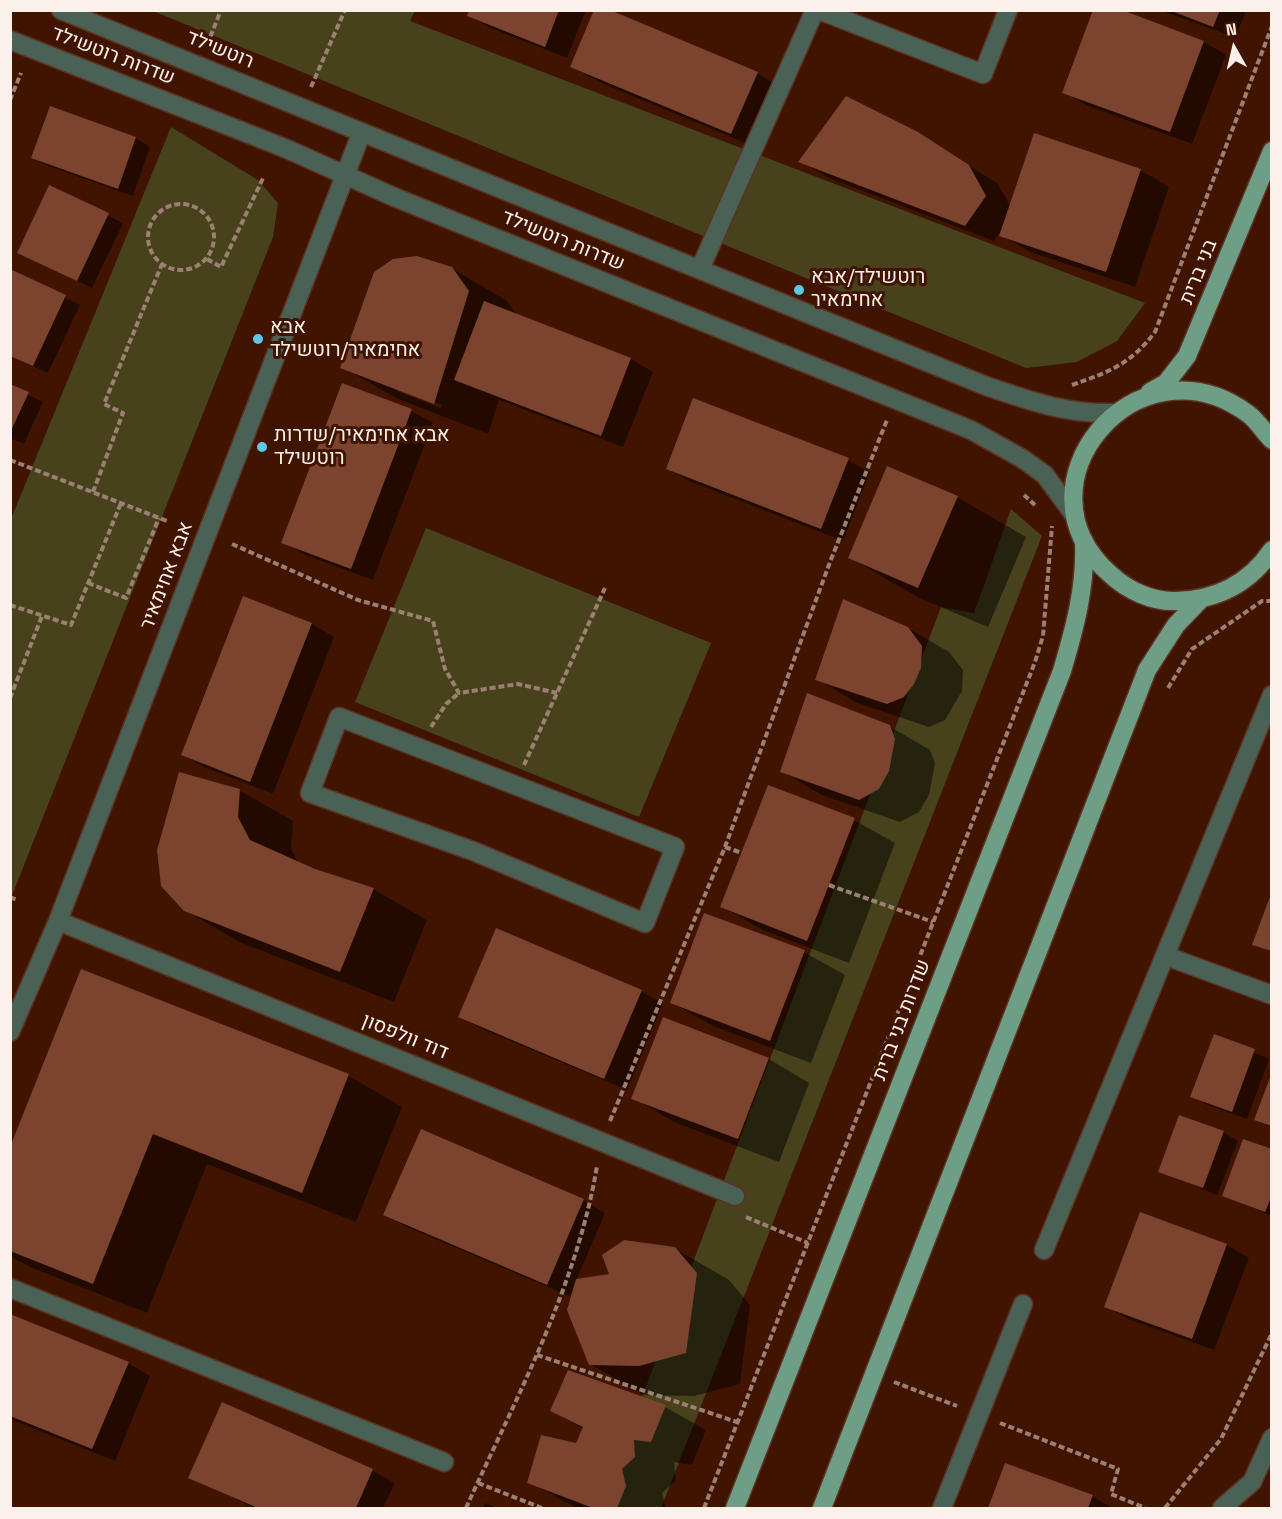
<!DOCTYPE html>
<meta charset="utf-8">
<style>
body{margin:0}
#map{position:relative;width:1282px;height:1519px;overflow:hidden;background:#411402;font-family:"Space Grotesk",sans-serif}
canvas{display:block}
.frame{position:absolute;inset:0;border:12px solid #fcf0eb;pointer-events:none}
.north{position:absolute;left:1204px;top:18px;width:60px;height:60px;-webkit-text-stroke:4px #411402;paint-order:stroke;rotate:352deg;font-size:16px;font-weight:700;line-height:24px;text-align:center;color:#fcf0eb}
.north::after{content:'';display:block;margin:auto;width:21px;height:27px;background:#fcf0eb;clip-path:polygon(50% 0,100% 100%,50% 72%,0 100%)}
</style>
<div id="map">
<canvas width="1282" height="1519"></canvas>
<div class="frame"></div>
<div class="north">N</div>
</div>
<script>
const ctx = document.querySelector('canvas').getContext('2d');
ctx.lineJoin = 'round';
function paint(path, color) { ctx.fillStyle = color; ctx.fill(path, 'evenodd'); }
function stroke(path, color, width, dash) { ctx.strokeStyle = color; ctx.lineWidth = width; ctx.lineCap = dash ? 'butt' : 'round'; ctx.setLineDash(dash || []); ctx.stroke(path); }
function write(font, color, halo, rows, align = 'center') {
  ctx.font = font + ' "Space Grotesk",Heebo,sans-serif'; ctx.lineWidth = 6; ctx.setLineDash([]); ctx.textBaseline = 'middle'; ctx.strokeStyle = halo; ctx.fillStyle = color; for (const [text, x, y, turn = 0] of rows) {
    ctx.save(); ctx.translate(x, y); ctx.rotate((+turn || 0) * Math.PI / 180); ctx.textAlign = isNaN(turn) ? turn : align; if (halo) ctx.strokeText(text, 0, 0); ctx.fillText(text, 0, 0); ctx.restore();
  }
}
paint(new Path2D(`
 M153 11H415L410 21 1145 303 1117 341 1077 362 1026 368Z
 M171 127 258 180 278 203 273 237 11 898V519Z
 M1011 509 1042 536 661 1508H600L941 607 974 613Z
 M426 528 711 643 639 817 355 702Z`), '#47421c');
paint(new Path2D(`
 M470 10H586L567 58 490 28 468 15Z
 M1117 10 1204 42 1226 55 1192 144 1086 105 1064 92Z
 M1159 10H1246L1236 38Z
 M572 67 757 73 786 90 760 149 601 83Z
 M50 108 136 138 150 147 133 196 48 166 33 158Z
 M917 133 997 183 1011 207 1140 170 1169 187 1135 287 1030 252 999 234 994 241 829 178 800 161Z
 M50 187 123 223 92 288 33 260Z
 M451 268 506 300 517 315 631 359 653 372 623 447 499 400 488 434 396 398 342 367ZM397 388 442 405 441 408 397 391Z
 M10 271 80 305 48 373 10 356Z
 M10 386 43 402 24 444 10 438Z
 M411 411 433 423 373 580 305 555 283 542Z
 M848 460 870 472 843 541 689 481 667 468Z
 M957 497 1026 537 988 627 919 598 850 558Z
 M244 598 312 624 334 637 273 794 204 767 183 755Z
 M908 628 949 652 963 670 962 691 945 720 929 727 857 703 817 679Z
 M889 726 930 750 935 763 929 795 919 812 900 822 822 795 781 771Z
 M769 787 854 820 895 843 849 963 763 930 722 907Z
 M239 790 293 821 291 849 299 864 373 889 427 920 394 1002 239 942 185 910Z
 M496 930 641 991 663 1004 627 1090 482 1029 460 1017Z
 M804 952 845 975 811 1063 713 1026 672 1003Z
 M82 971 349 1076 402 1107 356 1222 207 1164 147 1313 30 1267 10 1256V1151Z
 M664 1019 769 1059 809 1083 779 1162 674 1122 633 1098Z
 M1215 1036 1269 1059 1247 1119 1207 1105 1192 1097Z
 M1223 1132 1238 1141 1217 1195 1160 1171Z
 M1272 1151V1216L1224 1195Z
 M583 1200 605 1213 576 1281 611 1276 674 1248 729 1280 750 1305 740 1384 694 1396 644 1395 590 1364 574 1290 569 1296 407 1227 385 1215Z
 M1141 1214 1227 1245 1249 1258 1214 1350 1128 1319 1106 1306Z
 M10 1316 128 1363 150 1376 115 1461 10 1419Z
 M223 1404 373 1471 395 1483 383 1508H254L190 1477Z
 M665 1407 706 1430 692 1465 674 1462 676 1480 662 1493 666 1508H577L528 1482 577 1445 584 1429 552 1411Z
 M1006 1465 1092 1496 1113 1508H990Z
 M485 1503 498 1508H483Z`), '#0007');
paint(new Path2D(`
 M469 10H559L545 47 467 16Z
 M594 10H610L758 72 731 134 570 67Z
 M1093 10H1122L1204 41 1170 132 1062 93Z
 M1169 10H1220L1213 27Z
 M846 96 918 132 969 165 986 196 965 226 798 162Z
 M50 106 136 137 118 189 31 158Z
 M1034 133 1141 169 1106 272 999 236Z
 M49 185 109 213 77 281 17 253Z
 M417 256 452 267 469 291 434 404 340 368 374 272 393 259Z
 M10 269 66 295 33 366 10 356Z
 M484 301 631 358 601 436 454 380Z
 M342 383 412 409 351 569 281 543Z
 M10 384 29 392 10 433Z
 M693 398 849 458 821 529 666 469Z
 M887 466 958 496 918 588 848 558Z
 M243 596 312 623 250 782 181 755Z
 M843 599 908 627 922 646 921 668 914 684 904 697 887 704 815 680Z
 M807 693 890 725 895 739 889 771 879 789 859 800 780 772Z
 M179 772 240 789 238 817 250 840 315 869 374 888 340 972 184 911 161 886 157 850Z
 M768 785 855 818 807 941 720 907Z
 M1271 894H1272V951L1252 945Z
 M704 913 805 950 770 1041 670 1003Z
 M496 928 642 990 604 1079 458 1017Z
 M81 969 349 1074 302 1193 153 1134 93 1284 10 1251V1147Z
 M663 1017 769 1058 738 1139 631 1099Z
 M1214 1034 1255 1049 1232 1112 1190 1097Z
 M1271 1075H1272V1126L1254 1120Z
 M1179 1115 1224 1131 1203 1188 1158 1172Z
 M421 1129 584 1199 547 1285 383 1215Z
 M1243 1139 1272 1149V1195L1265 1212 1222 1196Z
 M1140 1212 1227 1244 1192 1339 1104 1307Z
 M624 1240 675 1247 697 1273 686 1353 639 1366 589 1365 567 1310 576 1279 609 1274 602 1255Z
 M10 1314 129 1362 92 1449 10 1416Z
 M568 1370 666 1405 651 1442 634 1440 635 1457 622 1469 626 1486 617 1508H593L527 1483 541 1435 576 1443 583 1427 550 1411Z
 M222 1402 373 1469 356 1508H258L188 1478Z
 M1005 1463 1093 1495 1088 1508H988Z`), '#7c432e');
const minor = new Path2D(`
 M61 10 986 386C1031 401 1065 414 1113 413
 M819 10 983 74 1008 10
 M10 40 287 149 394 197 971 430 1023 459 1045 475 1075 516
 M700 269 815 10
 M339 717 675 847 645 923 473 851 310 793Z
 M58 921 735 1196
 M1166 956 1272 995
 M10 1032 58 921 361 134
 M1044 1250 1272 695
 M10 1288 444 1462
 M942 1508 1023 1304
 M1222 1508 1252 1482 1272 1438`);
const major = new Path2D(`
 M1150 392 1166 383 1187 356 1272 151
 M1272 440C1264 432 1257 420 1247 413 1137 333 1009 485 1110 574 1127 590 1152 602 1176 601 1216 600 1249 584 1272 550
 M735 1508 1062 671C1075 627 1086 587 1084 541
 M822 1508 1147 670 1176 625 1200 600`);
stroke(minor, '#5b3323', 21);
stroke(major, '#5b3323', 21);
stroke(new Path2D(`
 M207 45 221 10
 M311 87 345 10
 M10 100 21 73
 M148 237a33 33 0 1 1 66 0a33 33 0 1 1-66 0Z
 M207 259 221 267 264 176
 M1072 385C1109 372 1131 364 1155 332L1272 26
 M10 460 167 521
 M93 492 123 413 104 404 162 264
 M1024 495 1035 505
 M232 544 358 600 433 621 445 669 459 693 518 684 557 693
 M88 583 126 598 159 518
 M10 605 71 625 121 503
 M1168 688 1192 649 1262 601H1272
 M10 698 42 616
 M431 727 446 704 459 693
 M524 765 605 588
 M725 847 742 853
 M829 885 933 922
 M10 897 17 900
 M610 1121 725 847 830 562 887 420
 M746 1217 808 1243
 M537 1355 737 1422
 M894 1382 957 1406
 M1000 1423 1118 1469 1111 1494 1145 1508
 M478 1483 542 1508
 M466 1508C516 1398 577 1286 597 1166
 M704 1508 1035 662 1043 636 1052 526
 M1165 1508 1221 1439 1272 1333`), '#9c8074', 4, [6, 3]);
stroke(minor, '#4a6155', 18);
stroke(major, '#6e9e85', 18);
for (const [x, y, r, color] of [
 [799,290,6,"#5dc7e8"],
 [258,339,6,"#5dc7e8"],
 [262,447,6,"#5dc7e8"]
]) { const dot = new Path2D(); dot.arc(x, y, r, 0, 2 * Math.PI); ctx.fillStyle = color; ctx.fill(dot); stroke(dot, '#411402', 2); }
write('20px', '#fcf0eb', '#411402', [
 ["רוטשילד",220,50,22],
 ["שדרות רוטשילד",113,56,21],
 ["שדרות רוטשילד",563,241,22],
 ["בני ברית",1199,272,-68],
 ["אבא אחימאיר",167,576,-69],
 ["שדרות בני ברית",902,1020,-69],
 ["דוד וולפסון",405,1037,22]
]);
write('20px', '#fcf0eb', '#411402', [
 ["רוטשילד/אבא",811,278],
 ["אחימאיר",811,301],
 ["אבא",270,328],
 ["אחימאיר/רוטשילד",270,351],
 ["אבא אחימאיר/שדרות",274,436],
 ["רוטשילד",274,459]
], 'left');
</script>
